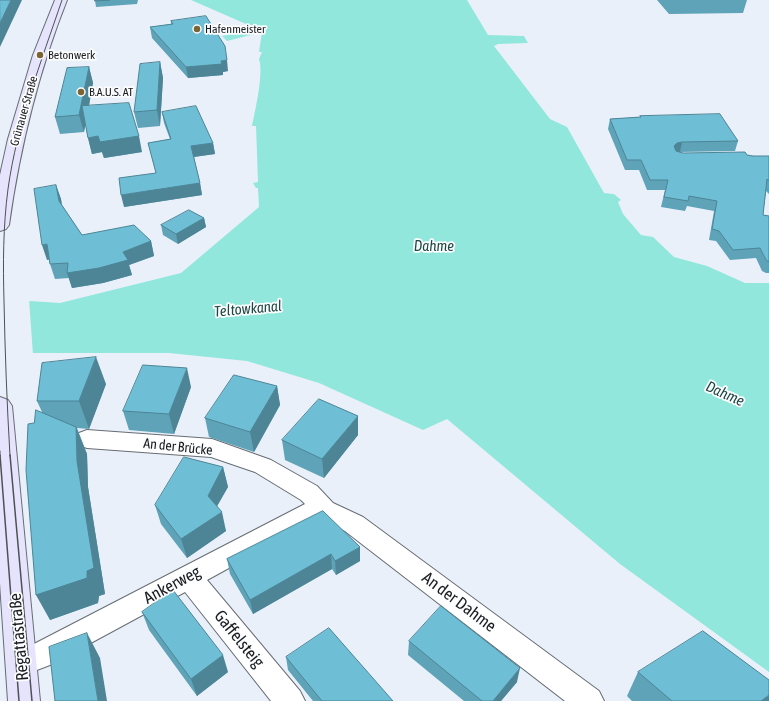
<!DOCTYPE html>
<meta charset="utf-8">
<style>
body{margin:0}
canvas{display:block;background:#e9f0f9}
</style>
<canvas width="769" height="701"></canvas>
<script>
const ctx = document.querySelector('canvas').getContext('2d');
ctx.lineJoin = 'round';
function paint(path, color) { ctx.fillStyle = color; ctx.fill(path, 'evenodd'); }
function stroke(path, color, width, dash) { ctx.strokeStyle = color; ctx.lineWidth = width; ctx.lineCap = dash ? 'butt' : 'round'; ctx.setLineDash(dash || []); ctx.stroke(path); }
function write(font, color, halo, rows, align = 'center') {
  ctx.font = font + ' "Asap Condensed",sans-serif'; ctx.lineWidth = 3.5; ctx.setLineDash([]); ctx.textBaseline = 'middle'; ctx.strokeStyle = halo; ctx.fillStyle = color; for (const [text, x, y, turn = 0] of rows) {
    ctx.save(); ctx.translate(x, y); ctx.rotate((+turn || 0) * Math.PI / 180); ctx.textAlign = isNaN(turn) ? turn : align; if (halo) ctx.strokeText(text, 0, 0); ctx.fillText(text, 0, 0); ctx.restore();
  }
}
paint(new Path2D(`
 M191 0H467L488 35 524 36 528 43 498 44 494 46 550 119 567 127 604 193 614 194 621 200 618 202 623 214 641 235 653 237 674 257 707 266 745 283H769V672L620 564 447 419 423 430 319 383 247 361 169 353H11L0 307 30 301 60 303 181 273 259 207 258 188H256L253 183 258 182 256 126H252C255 111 264 73 259 59L262 52H259L262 32 227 41 222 36 258 29 259 27 246 24Z`), '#91e7dc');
paint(new Path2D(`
 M29 299 33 355 0 357V305Z`), '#e9f0f9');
const street = new Path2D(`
 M87 430 212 439 271 460 317 486 333 503 363 517 599 691 604 701H565L345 531 322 520 311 523 207 580 300 691 305 701H271L185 592 50 665 21 676 11 672 7 662 11 652 34 644 305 504 301 500 255 472 211 457 87 448 79 445 76 439 79 433Z`);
const secondary = new Path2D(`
 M55 0H67C38 73 20 147 9 225L6 229 0 231V175L8 139 33 55Z
 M0 397 8 400 12 406 40 701H8L0 583Z`);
stroke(street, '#676d74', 2);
stroke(secondary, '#676d74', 2);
paint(street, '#fff');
paint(secondary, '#e5e4fc');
stroke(new Path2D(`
 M0 451V456
 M10 456C7 405 5 353 4 301 3 264 3 227 8 189 17 124 41 62 62 0`), '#4e5155', 1);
stroke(new Path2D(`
 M0 455 19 701
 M10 455 32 701`), '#4e5155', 1.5);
paint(new Path2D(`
 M95 0H138L137 4 96 7Z
 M657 0H747L743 13 669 14Z
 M171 21 228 71 223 72V75L188 78 152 38 150 27 171 24Z
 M160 62 163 78 160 126 138 128 134 112Z
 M89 67 93 83 89 106 142 152 104 158 102 152 92 154 88 138 85 124 84 132 60 134 55 117Z
 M162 112 213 143 215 154 194 157 200 183 202 195 124 207 156 173 148 143 170 139 164 123Z
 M640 116 738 141 735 151 679 152 683 153 747 155 753 156H769V194L766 191 763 215 769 216V273H766L762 271 756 258 730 260 716 241 709 240 714 211 687 206 685 211 661 207 665 190H647L639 170H625L608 129 610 119 640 117Z
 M56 185 61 199 62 205 82 235 151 241 154 256 129 265 132 275 103 283 72 288 69 278 55 279 50 264 49 259 47 260Z
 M204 218 206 227 178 244 163 235 161 225Z
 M106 384 89 429 77 428 87 454 88 487 105 594 99 596 98 603 50 620 34 423 42 412 37 401Z
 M277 386 280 405 254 452 209 437 205 418Z
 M191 387 174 434 129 430 123 411Z
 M358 435 324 478 285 460 282 440Z
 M223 467 228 487 217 506 226 531 187 558 161 524 155 505Z
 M323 511 360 561 336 575 332 569 253 614 230 574 227 559Z
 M142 612 228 672 197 696 149 630Z
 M409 641 517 682 501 701H464L408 655Z
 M286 657 393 701H313L288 670Z
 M638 672 769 701H632L627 696Z`), '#5fa3b8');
paint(new Path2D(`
 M11 0H22L0 47V23Z
 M227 60 228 71 223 72V75L188 78 186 67Z
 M160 62 163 78 160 126 157 110Z
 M89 67 93 83 84 132 79 115Z
 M98 136H139L142 152 104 158 102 152 92 154 88 138Z
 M682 142 680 152 675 153 674 146 677 143Z
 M213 143 215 154 193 157 191 146Z
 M200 183 202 195 124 207 121 195Z
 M56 185 61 199 63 215 59 201Z
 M204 218 206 227 178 244 176 234Z
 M151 241 154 256 129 265 132 275 103 283 72 288 67 273Z
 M47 244 52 259 47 260 42 245Z
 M96 357 106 384 89 429 79 401Z
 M187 368 191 387 174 434 169 414Z
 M277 386 280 405 254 452 250 432Z
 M358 416V435L324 478 322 459Z
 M76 427 87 454 88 487 105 594 99 596 98 603 50 620 36 595 77 461Z
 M223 467 228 487 212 515 208 496Z
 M222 512 226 531 187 558 181 539Z
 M360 547V561L336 575 335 561Z
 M331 554 332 569 253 614 250 600Z
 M87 633 100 658 107 701H98Z
 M223 655 228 672 197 696 191 679Z
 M520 668 517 682 501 701H493Z
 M769 695V701H761Z`), '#4d8596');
const building = new Path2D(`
 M0 0H11L0 23Z
 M95 0H110L95 1Z
 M206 16 225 46 227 60 221 61 222 64 186 67 150 27 173 24 171 21Z
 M160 62 157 110 134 112 140 64Z
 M89 67 79 115 55 117 67 68Z
 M129 103 139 136 100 142 98 136 88 138 82 106Z
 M196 106 213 143 191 146 200 183 121 195 119 178 156 173 148 143 171 139 162 112Z
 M720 114 738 141 682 142 677 143 674 146 676 151 683 153 745 152 747 155 753 156H769V181L767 179 763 215 769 216V262L766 260 760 248 733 250 719 231 712 229 717 201 689 196 688 201 664 197 668 180H650L641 160H627L610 119 641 117 640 116Z
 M56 185 59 201 82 235 134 225 151 241 123 252 128 260 99 268 67 273 68 263 50 264 47 244 42 245 34 189Z
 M189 210 204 218 176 234 161 225Z
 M96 357 79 401H37L42 363Z
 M143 365 187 368 169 414 123 411Z
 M234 375 277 386 250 432 205 418Z
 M319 399 358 416 322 459 282 440Z
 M36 410 76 427 77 461 94 568 87 571V578L36 595 26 470 28 424 34 423Z
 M184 457 223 467 208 496 222 512 181 539 155 505Z
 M323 511 360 547 335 561 331 554 250 600 227 559Z
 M173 590 223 655 191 679 142 612Z
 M441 606 520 668 493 701H482L409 641Z
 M329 628 393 701H322L286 657Z
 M703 631 769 680V695L761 701H672L638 672Z
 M87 633 98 701H55L49 647Z`);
paint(building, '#6ebed6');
stroke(building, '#4d8596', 1);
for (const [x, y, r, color] of [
 [197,29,4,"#7b6434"],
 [40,55,4,"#7b6434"],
 [81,92,4,"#7b6434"]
]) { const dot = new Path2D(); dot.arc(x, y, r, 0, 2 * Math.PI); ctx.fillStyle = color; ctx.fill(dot); stroke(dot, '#fcfdff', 1.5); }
write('12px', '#1a1c1f', '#fcfdff', [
 ["Hafenmeister",205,29],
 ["Betonwerk",48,55],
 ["B.A.U.S. AT",89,92]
], 'left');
write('12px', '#1a1c1f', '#fcfdff', [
 ["Grünauer Straße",24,111,-74]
]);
write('14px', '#1a1c1f', '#fcfdff', [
 ["An der Brücke",178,447,6]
]);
write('italic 15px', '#1f4843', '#fcfdff', [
 ["Dahme",434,246],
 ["Teltowkanal",248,309,-5],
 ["Dahme",725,394,24]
]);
write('17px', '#1a1c1f', '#fcfdff', [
 ["Ankerweg",172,585,-28],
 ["An der Dahme",459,602,37],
 ["Regattastraße",19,637,-95],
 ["Gaffelsteig",239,639,51]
]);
</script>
